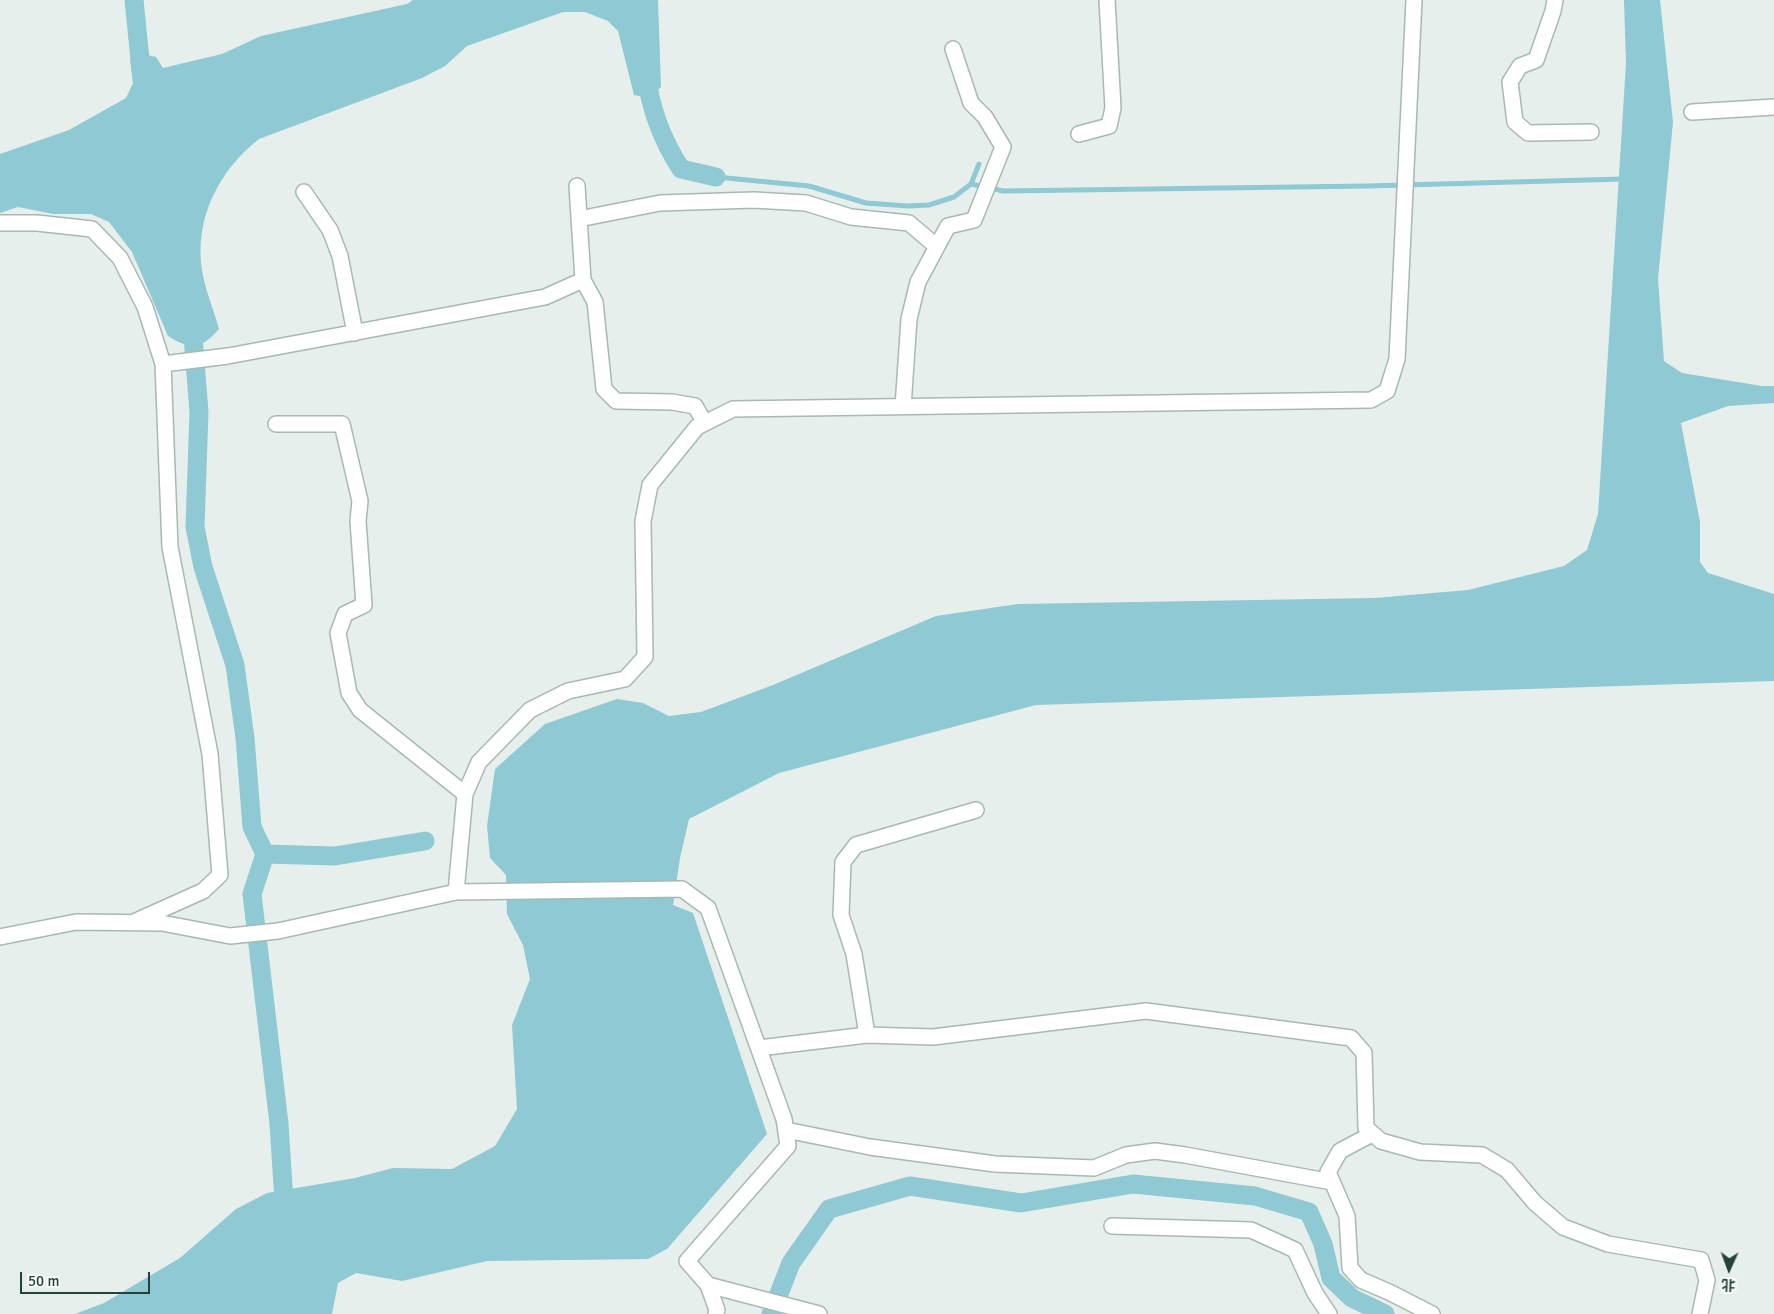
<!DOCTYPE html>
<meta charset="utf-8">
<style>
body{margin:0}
#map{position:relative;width:1774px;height:1314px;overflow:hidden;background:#e6efeb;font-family:Signika,"Noto Sans SC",sans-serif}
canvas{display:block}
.north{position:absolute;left:1704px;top:1244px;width:50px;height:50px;-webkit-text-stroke:4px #f7fbf9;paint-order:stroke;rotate:182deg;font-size:14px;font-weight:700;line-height:20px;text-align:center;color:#24423a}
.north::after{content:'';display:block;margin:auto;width:18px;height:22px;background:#24423a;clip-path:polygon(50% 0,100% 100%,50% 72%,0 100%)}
.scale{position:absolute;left:20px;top:1272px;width:130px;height:22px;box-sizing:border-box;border:2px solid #24423a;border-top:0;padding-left:6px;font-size:15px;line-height:18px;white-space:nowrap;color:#24423a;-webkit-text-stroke:4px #f7fbf9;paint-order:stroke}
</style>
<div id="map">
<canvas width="1774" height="1314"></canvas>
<div class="north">北</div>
<div class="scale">50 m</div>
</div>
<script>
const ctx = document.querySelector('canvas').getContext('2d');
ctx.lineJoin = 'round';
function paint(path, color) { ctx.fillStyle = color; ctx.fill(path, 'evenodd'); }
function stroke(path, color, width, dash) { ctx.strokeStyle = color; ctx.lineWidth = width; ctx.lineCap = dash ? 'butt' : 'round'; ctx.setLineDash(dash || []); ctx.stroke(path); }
paint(new Path2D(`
 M413 0H658L661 87 649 98 634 95 618 31 608 21 585 12H563L467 46 445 66 422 78 259 139C219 170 194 219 202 270 205 290 214 310 219 329 201 349 192 351 168 336L132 252 109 222 91 214H53L18 207 0 213V154L69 130 126 98 133 83 130 59 139 53 156 57 163 68 222 54 261 36 407 4Z
 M1624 0H1660L1673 122 1658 279 1664 361 1682 373 1762 386H1774V403L1728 406 1681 423 1700 522V562L1708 573 1774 594V681L1036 705 779 773 689 819 680 858 673 905 693 913 767 1134 667 1249 648 1259 487 1261 402 1281 356 1273 338 1283 332 1314H75L104 1303 180 1258 236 1209 267 1193 355 1178 393 1168 452 1169 495 1146 517 1109 512 1025 530 979 523 945 507 914 506 875 490 858 487 826 495 769 545 724 617 699 643 703 669 716 701 712 773 685 936 616 1018 604 1375 598 1468 590 1564 566 1587 550 1598 514 1626 63Z`), '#8ec9d4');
stroke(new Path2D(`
 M716 177 809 186 866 203 908 206 929 205 954 197 971 184 979 164
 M971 184 1003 191 1368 186 1623 179`), '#8ec9d4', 5);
stroke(new Path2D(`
 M134 0 142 79
 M646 73C650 107 662 140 681 169L716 177
 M189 323 193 337 199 412 195 527 203 567 235 665 245 738 252 827 265 854 335 856 425 841
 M265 854 252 894 279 1124 285 1216
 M771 1314 791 1263 829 1209 910 1186 1021 1203 1133 1184 1255 1196 1309 1212 1323 1244 1331 1278 1352 1298 1385 1314`), '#8ec9d4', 19);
const minor = new Path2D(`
 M1555 0 1553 11 1536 60 1520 66 1510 82 1515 122 1528 133 1591 132
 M1692 112 1774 107
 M1079 134 1109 126 1113 108 1107 0
 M577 186 583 280 595 302 604 389 616 401 672 402 695 406 705 423
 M304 192 330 230 340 256 355 333
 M579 219 660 203 754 200 806 203 851 217 909 223 936 246
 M0 223H37L92 229 120 258 145 307 163 364 170 547 210 754 220 875 203 891 136 921
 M163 364 228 356 545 297 583 280
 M903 407 909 319 918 282 948 226 974 220 1003 147 985 117 971 103 953 49
 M276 424H342L360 501 358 521 364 605 345 614 338 633 349 693 360 710 465 794
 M456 892 465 794 479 762 530 710 568 691 625 679 645 657 643 521 650 485 697 427 733 409 1371 400 1387 391 1397 359 1414 0
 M0 937 76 922 162 923 230 936 278 931 456 892 682 889 708 908 784 1119 788 1146 687 1261 708 1285 717 1310 716 1314
 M867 1035 854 954 841 915 843 862 856 845 976 810
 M759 1048 867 1035 933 1037 1146 1011 1351 1038 1364 1053 1366 1128 1381 1141 1420 1152 1482 1155 1507 1170 1535 1203 1563 1227 1608 1244 1701 1260 1707 1280 1700 1314
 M786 1130 870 1147 995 1164 1094 1168 1126 1155 1155 1151 1185 1155 1332 1182
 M1372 1134 1340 1151 1328 1172 1347 1216 1350 1268 1361 1280 1389 1292 1432 1314
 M1112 1226 1251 1230 1295 1250 1315 1293 1329 1314
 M708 1285 819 1314`);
stroke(minor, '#a8b8b2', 18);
stroke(minor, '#fff', 15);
</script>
